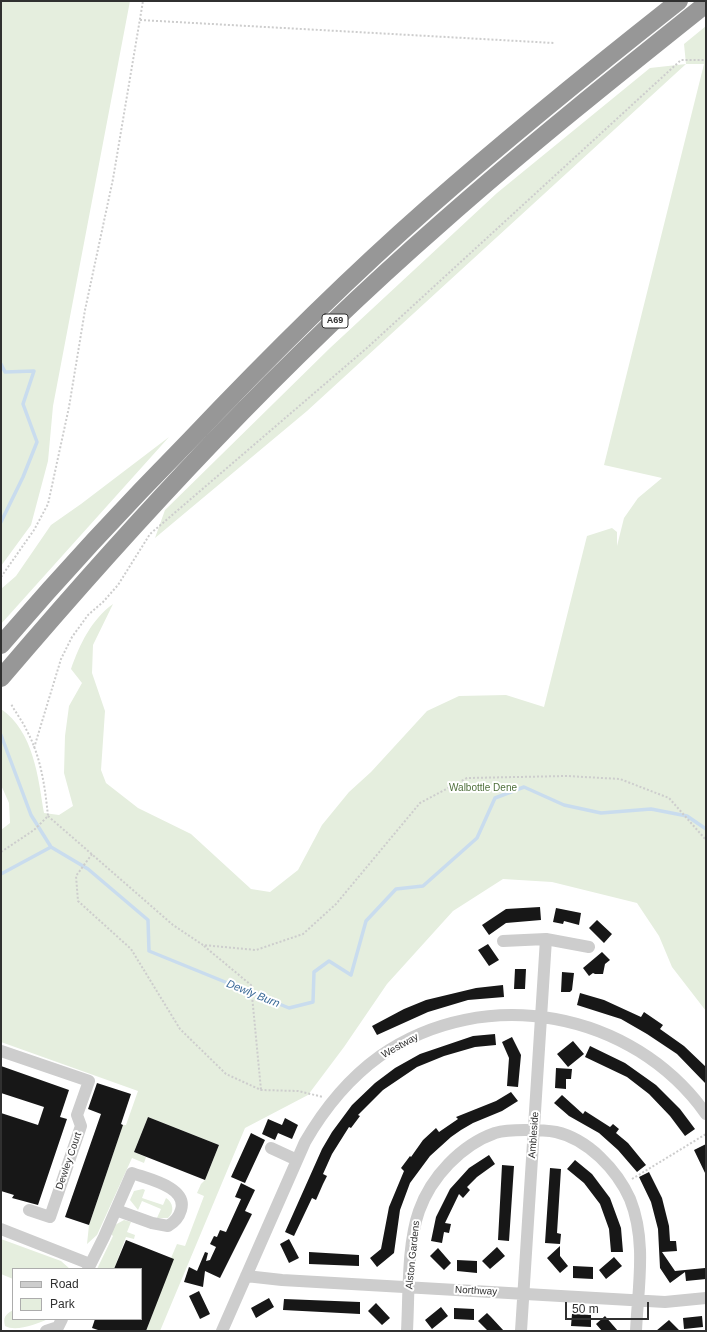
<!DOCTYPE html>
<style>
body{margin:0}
#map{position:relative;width:707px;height:1332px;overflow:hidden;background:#fff;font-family:Helvetica,sans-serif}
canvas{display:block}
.frame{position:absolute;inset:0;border:2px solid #303030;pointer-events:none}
.legend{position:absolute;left:12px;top:1268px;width:130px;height:52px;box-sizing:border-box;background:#fff;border:1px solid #acacac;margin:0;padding:5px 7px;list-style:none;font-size:12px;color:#303030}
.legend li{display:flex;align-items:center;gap:8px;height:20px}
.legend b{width:20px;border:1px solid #acacac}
.scale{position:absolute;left:565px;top:1302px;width:84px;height:18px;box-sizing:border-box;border:2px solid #303030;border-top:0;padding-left:5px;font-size:12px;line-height:14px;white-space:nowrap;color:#303030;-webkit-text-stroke:3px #fff;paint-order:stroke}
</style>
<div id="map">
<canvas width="707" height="1332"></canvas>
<div class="frame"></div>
<ul class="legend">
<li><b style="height:5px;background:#cdcdcd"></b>Road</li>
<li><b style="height:11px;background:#e5eede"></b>Park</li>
</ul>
<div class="scale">50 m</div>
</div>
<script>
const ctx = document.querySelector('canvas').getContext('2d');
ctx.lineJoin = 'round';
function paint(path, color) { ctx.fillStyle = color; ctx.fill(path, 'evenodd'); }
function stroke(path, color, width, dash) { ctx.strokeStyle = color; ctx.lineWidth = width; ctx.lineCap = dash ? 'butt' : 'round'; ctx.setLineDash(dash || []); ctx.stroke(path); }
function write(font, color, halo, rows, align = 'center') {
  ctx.font = font + ' Helvetica,sans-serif'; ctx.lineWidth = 4; ctx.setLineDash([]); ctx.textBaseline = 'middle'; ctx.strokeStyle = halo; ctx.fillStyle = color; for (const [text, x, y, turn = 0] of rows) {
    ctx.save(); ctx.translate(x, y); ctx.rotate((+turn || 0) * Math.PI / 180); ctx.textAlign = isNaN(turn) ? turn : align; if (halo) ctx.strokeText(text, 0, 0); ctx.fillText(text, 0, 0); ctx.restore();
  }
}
paint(new Path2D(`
 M1 1H130L53 406 48 461 31 525 1 566Z
 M706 26V1011L672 967 659 936 637 903 552 882 503 879 453 911 387 984 344 1047 308 1095 245 1128 160 1331H146L173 1259 171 1258 177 1244 185 1246 204 1196 197 1193 201 1184 205 1180 219 1145 148 1117 134 1152 146 1157 144 1163 132 1158 97 1235 87 1244 89 1225 123 1125H126L138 1091 1 1042V830L10 823 9 803 1 785V709C34 732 38 777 44 813L59 815 73 806 64 773 65 736 69 706 82 683 71 669C80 644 91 620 113 604L93 645 92 673 105 711 101 770 106 783 138 808 191 834 251 889 270 892 298 870 322 825 349 792 371 772 427 711 459 696 506 695 544 707 587 536 612 528 617 532V546L624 518 638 498 662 478 604 465 704 64H686L307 411 155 538 165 510 330 348 497 193 650 68 686 64 684 44Z
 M169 437 1 624V589L16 576 51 525 81 504Z
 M143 1189 145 1190 142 1198 163 1205 166 1198C173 1202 175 1212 168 1218H157L161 1209 142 1201 138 1210 130 1200 134 1191Z
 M124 1220 131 1222 127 1232 135 1235 134 1239 126 1237 114 1269H97L113 1236 111 1234 115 1225Z
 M1 1239 61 1261 70 1269H13V1279L1 1274Z
 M13 1310V1319H48C37 1324 16 1332 5 1326 3 1317 5 1315 13 1310Z`), '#e5eede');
stroke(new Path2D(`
 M1 364 5 372 34 371 23 404 37 442 23 477 1 522
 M1 735 31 815 51 847 88 869 148 920 149 951 289 1008 313 1002 314 972 329 961 351 975 366 921 396 889 423 886 477 838 495 798 524 787 564 805 601 813 651 809 687 816 706 829
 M1 874 51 847`), '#c9dcee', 3.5);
paint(new Path2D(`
 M540 907 541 920 506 923 489 935 482 925 506 909Z
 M556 908 581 913 579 925 564 921 563 924 553 922Z
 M597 920 612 934 604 943 589 928Z
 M488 944 499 960 489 966 478 950Z
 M602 952 610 960 605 964 603 974H595L593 973 589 976 583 968Z
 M515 969H526L525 989H514Z
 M562 972 574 973 572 990 570 992H561Z
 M503 985 504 997 468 1000 428 1012 377 1035 372 1026 404 1009 426 1000 476 988Z
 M580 993 604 1000 641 1017 644 1012 663 1025 660 1029 684 1046 706 1067V1084L677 1054 647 1034 621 1019 577 1005Z
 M495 1034 496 1045 475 1047 444 1056 417 1067 383 1090 358 1115 360 1116 351 1128 349 1127 332 1154 323 1174 327 1176 323 1184 316 1200 312 1198 294 1236 285 1232 322 1149 332 1132 352 1105 375 1083 395 1068 420 1054 473 1036Z
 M512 1037 521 1055 518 1087 507 1086 509 1058 502 1042Z
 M573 1041 584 1054 568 1067 557 1054Z
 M590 1046 625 1063 656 1085 680 1109 695 1129 685 1136 670 1116 649 1094 627 1077 585 1057Z
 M1 1066 69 1090 60 1117 67 1119 38 1205 12 1198 14 1195 1 1191V1113L38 1125 44 1107 1 1093Z
 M556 1068 572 1069 571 1079H566V1089L555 1088Z
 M97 1083 131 1094 121 1124 123 1125 89 1225 65 1217 101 1114 88 1109Z
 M511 1092 518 1101 502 1111 473 1123 461 1130 451 1137 430 1156 410 1183 400 1210 394 1253 377 1267 370 1258 381 1249 389 1207 404 1171 401 1168 410 1156 411 1157 423 1140 436 1128 439 1132 458 1119 456 1117 496 1101Z
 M562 1095 583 1114 585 1111 610 1127 613 1124 619 1129 616 1133 628 1143 646 1165 637 1172 618 1150 599 1133 569 1116 554 1103Z
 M148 1117 219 1145 205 1180 134 1152Z
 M285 1118 298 1125 292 1139 278 1133 275 1140 262 1134 268 1119 282 1125Z
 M251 1133 265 1140 245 1183 231 1177Z
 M706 1144V1175L694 1150Z
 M489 1155 495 1164 477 1177 467 1187 470 1190 463 1198 459 1194 445 1223 451 1224 449 1233 444 1232 442 1243 431 1241 436 1217 450 1189 469 1168Z
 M575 1160 592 1174 610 1198 621 1228 623 1252H611L609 1229 600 1204 584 1183 567 1169Z
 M502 1165 514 1166 509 1241 498 1240Z
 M550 1168 561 1169 557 1233 561 1234 560 1244 545 1243Z
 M649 1172 662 1198 669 1226 670 1241H676L677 1251 662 1252 675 1271 705 1268 706 1279 686 1281 685 1272 670 1283 660 1268 658 1229 651 1202 639 1177Z
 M241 1183 255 1190 245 1211 252 1214 220 1278 205 1271 203 1287 184 1282 189 1267 197 1271 205 1252 208 1253 206 1261 210 1260 216 1247 210 1244 214 1236 217 1237 220 1230 226 1232 241 1199 235 1197Z
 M289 1239 299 1258 289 1263 280 1244Z
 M126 1240 174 1259 146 1331H101L92 1328 95 1319H141V1269H114Z
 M560 1246V1256L568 1266 560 1273 547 1258Z
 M497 1247 505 1256 490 1269 482 1261Z
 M438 1248 451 1263 444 1270 430 1256Z
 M309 1252 359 1255V1266L309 1264Z
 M614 1257 622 1266 606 1279 599 1270Z
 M457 1260 477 1261V1273L457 1271Z
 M573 1266 593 1267V1279L573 1278Z
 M199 1291 210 1314 200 1319 189 1296Z
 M269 1298 274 1307 256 1318 251 1308Z
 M284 1299 360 1302V1314L283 1310Z
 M376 1303 390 1318 382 1325 368 1311Z
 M441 1307 448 1316 432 1329 425 1320Z
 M454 1308 474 1309V1320L454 1319Z
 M487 1313 491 1317 504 1331H488L478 1321Z
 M572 1314 591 1315V1327L571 1326Z
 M605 1316 618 1331H602L596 1324Z
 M702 1316 703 1327 684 1329 683 1318Z
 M669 1320 680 1331H656Z`), '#171717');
stroke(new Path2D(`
 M140 20 554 43
 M1 577 34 530 48 504 69 407 85 310 113 179 143 1
 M34 748 61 659 72 637 88 615 103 602 118 585 150 534 368 347 681 60H706
 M48 816 173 925 203 945 256 950 303 934 336 904 420 803 467 778 567 776 620 779 669 798 706 840
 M1 852 34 830 48 816C45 787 41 757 27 731 23 722 16 713 11 704
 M92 854 76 876 78 901 131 949 180 1029 226 1074 261 1090 298 1091 323 1097
 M204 946 251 985 261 1090
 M632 1179 706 1134`), '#cdcdcd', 2, [2, 2]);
stroke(new Path2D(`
 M503 941 546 939 589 947
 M1 1051 89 1081 77 1115 81 1126 50 1217 29 1210
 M271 1148 297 1160
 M1 1229 90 1264
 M88 1269 104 1237 132 1173C148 1179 188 1187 181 1210 179 1217 175 1222 168 1226L152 1223 116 1210
 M246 1276 282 1280 665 1302 706 1298
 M46 1331 58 1327 62 1319
 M222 1331 305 1142C324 1109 348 1079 380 1056 485 983 633 1011 706 1114
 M407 1331C409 1295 407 1245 419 1211 431 1177 461 1145 495 1133 505 1130 515 1130 525 1130 535 1130 546 1130 556 1132 588 1139 617 1170 630 1199 647 1241 638 1287 636 1331
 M521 1331 546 939`), '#cdcdcd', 12);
stroke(new Path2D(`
 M1 645C61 575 124 507 189 441 266 360 345 281 428 208 510 136 594 68 679 1
 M1 678C138 517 282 362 441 223 527 147 617 75 706 4`), '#979797', 18);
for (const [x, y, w] of [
 [335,321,26]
]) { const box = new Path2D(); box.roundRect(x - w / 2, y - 7, w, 14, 3); ctx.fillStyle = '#fff'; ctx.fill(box); stroke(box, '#303030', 1); }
write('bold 9px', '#303030', null, [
 ["A69",335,321]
]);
write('10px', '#4e6f3b', '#fff', [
 ["Walbottle Dene",483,788]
]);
write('10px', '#303030', '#fff', [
 ["Westway",400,1046,-29],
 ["Ambleside",534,1135,-86],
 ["Dewley Court",69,1161,-71],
 ["Alston Gardens",413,1255,-84],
 ["Northway",476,1291,3]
]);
write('italic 11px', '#396997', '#fff', [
 ["Dewly Burn",253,994,22]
]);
</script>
